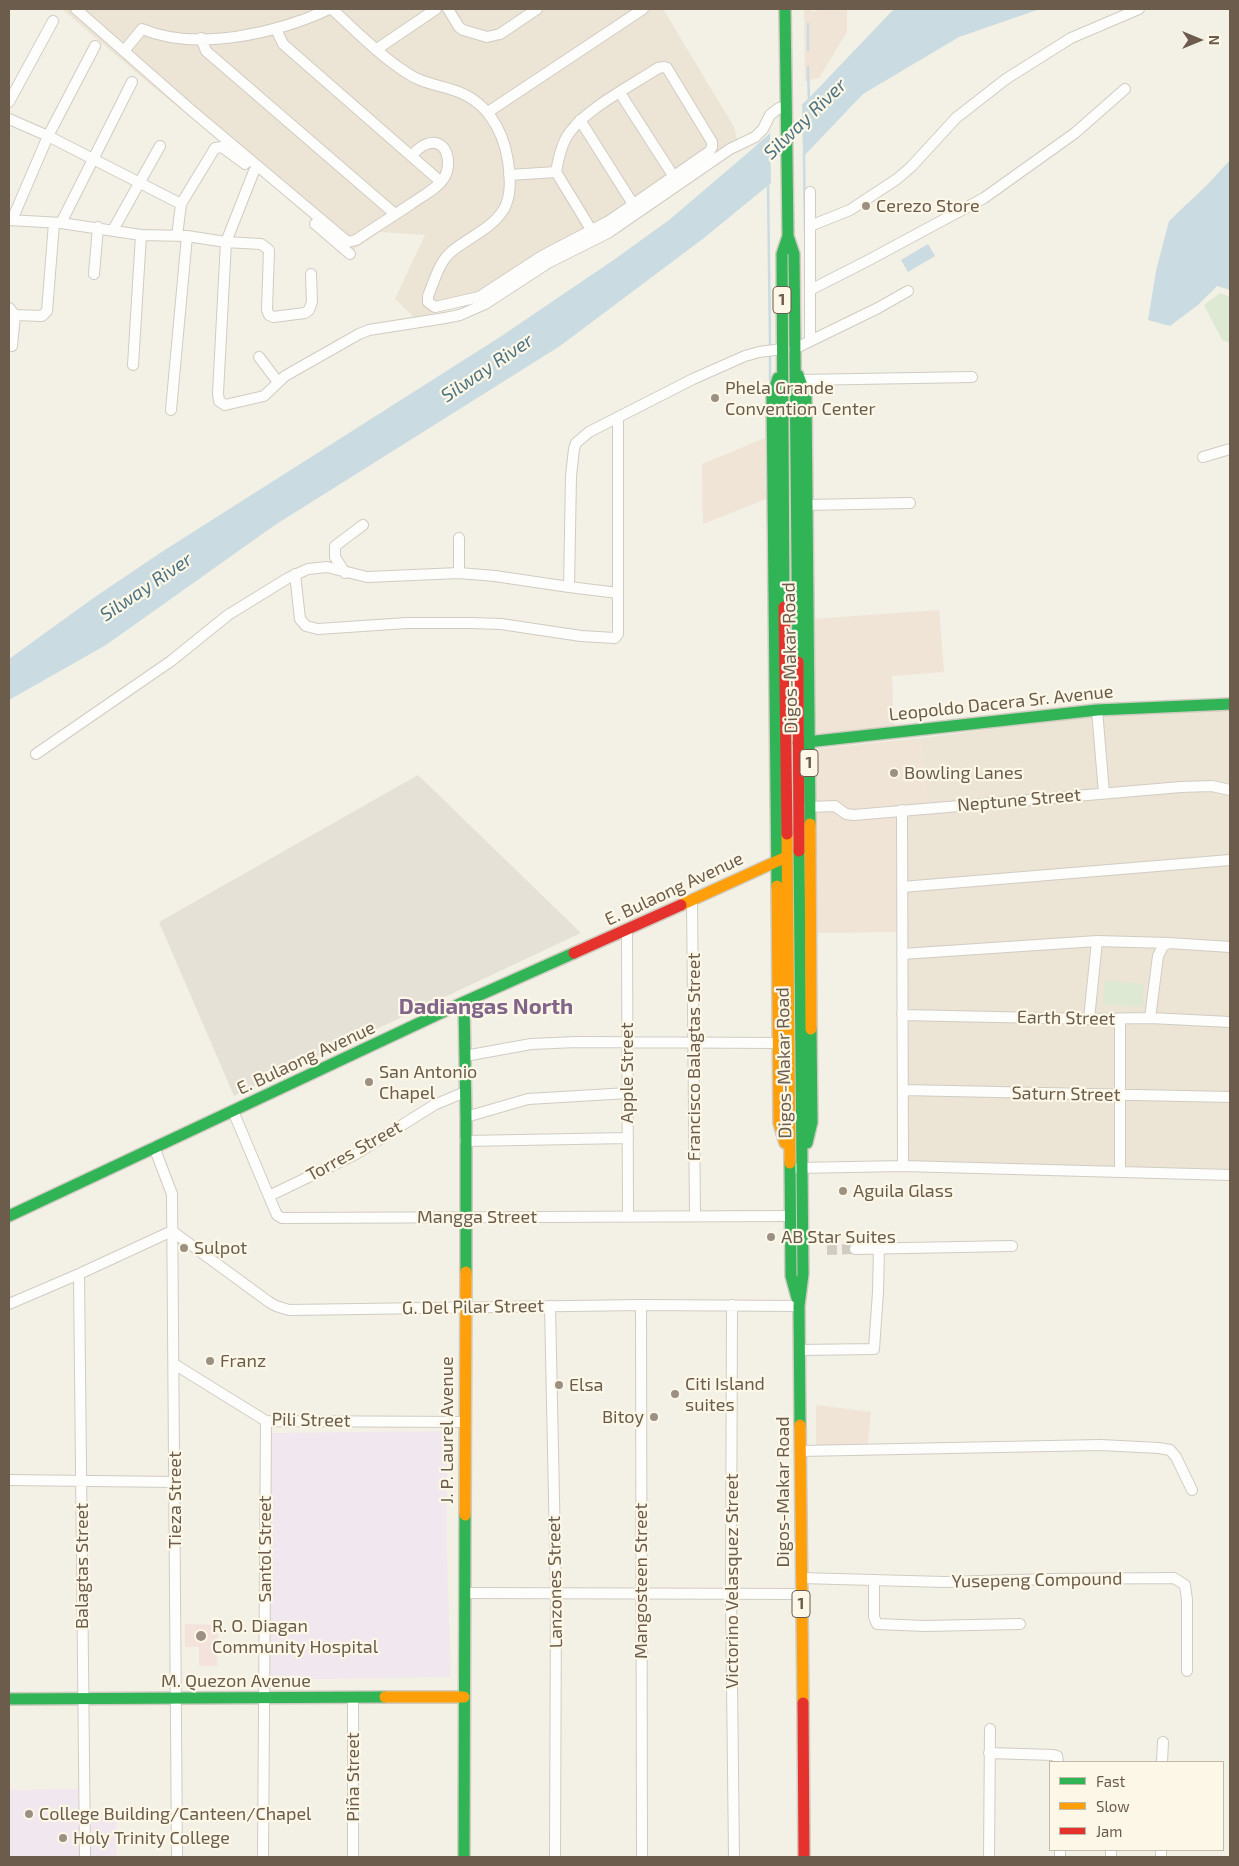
<!DOCTYPE html>
<meta charset="utf-8">
<style>
body{margin:0}
#map{position:relative;width:1239px;height:1866px;overflow:hidden;background:#f3f0e6;font-family:"Exo 2",sans-serif}
canvas{display:block}
.frame{position:absolute;inset:0;border:10px solid #6c5c4c;pointer-events:none}
.legend{position:absolute;left:1049px;top:1761px;width:175px;height:90px;box-sizing:border-box;background:#fcf7e7;border:1px solid #c2b9a9;margin:0;padding:6px 9px;list-style:none;font-size:15px;color:#6c5c4c}
.legend li{display:flex;align-items:center;gap:10px;height:25px}
.legend b{width:25px;border:1px solid #c2b9a9}
.north{position:absolute;left:1174px;top:15px;width:50px;height:50px;-webkit-text-stroke:4px #fcf7e7;paint-order:stroke;rotate:90deg;font-size:14px;font-weight:700;line-height:20px;text-align:center;color:#6c5c4c}
.north::after{content:'';display:block;margin:auto;width:18px;height:22px;background:#6c5c4c;clip-path:polygon(50% 0,100% 100%,50% 72%,0 100%)}
</style>
<div id="map">
<canvas width="1239" height="1866"></canvas>
<div class="frame"></div>
<ul class="legend">
<li><b style="height:6px;background:#30b455"></b>Fast</li>
<li><b style="height:6px;background:#ff9f0a"></b>Slow</li>
<li><b style="height:6px;background:#e5322d"></b>Jam</li>
</ul>
<div class="north">N</div>
</div>
<script>
const ctx = document.querySelector('canvas').getContext('2d');
ctx.lineJoin = 'round';
function paint(path, color) { ctx.fillStyle = color; ctx.fill(path, 'evenodd'); }
function stroke(path, color, width, dash) { ctx.strokeStyle = color; ctx.lineWidth = width; ctx.lineCap = dash ? 'butt' : 'round'; ctx.setLineDash(dash || []); ctx.stroke(path); }
function write(font, color, halo, rows, align = 'center') {
  ctx.font = font + ' "Exo 2",sans-serif'; ctx.lineWidth = 4.5; ctx.setLineDash([]); ctx.textBaseline = 'middle'; ctx.strokeStyle = halo; ctx.fillStyle = color; for (const [text, x, y, turn = 0] of rows) {
    ctx.save(); ctx.translate(x, y); ctx.rotate((+turn || 0) * Math.PI / 180); ctx.textAlign = isNaN(turn) ? turn : align; if (halo) ctx.strokeText(text, 0, 0); ctx.fillText(text, 0, 0); ctx.restore();
  }
}
paint(new Path2D(`
 M62 9H663L734 127 737 140 596 235 484 300 415 318 395 299 425 235 380 232 349 253 252 167 152 86Z
 M1230 710V1169L900 1162 899 803 927 800 921 738 1087 717Z`), '#ece4d4');
paint(new Path2D(`
 M804 9H808L813 12 820 9H847V32L819 78 805 81Z
 M765 438 766 499 703 524 702 464Z
 M939 610 944 672 892 676 894 727 814 735 812 619Z
 M921 738 927 801 899 803V932L817 933 816 749Z
 M816 1405 871 1412 867 1450 816 1449Z`), '#f0e4d7');
paint(new Path2D(`
 M418 775 581 933 234 1096 159 922Z`), '#e5e1d7');
paint(new Path2D(`
 M447 1431V1557L451 1677 267 1680 268 1433Z
 M78 1789V1819L117 1818 116 1857H9V1790Z`), '#f1e7ee');
paint(new Path2D(`
 M185 1624 218 1625 217 1666H199V1647H185Z`), '#f4e2dd');
paint(new Path2D(`
 M1220 293 1230 297V343L1222 340 1204 305Z
 M1105 981 1144 984 1142 1007 1103 1004Z`), '#dde9d2');
paint(new Path2D(`
 M897 9H1040L959 37 863 94 804 156 704 238 560 346 275 525 106 645 9 700V659L92 599 160 553 500 337 615 259 669 220 750 151 809 98 892 11Z
 M1230 160V290L1217 286 1198 305 1170 326 1148 320 1156 271 1169 221 1208 184Z
 M928 244 935 256 908 272 901 260Z`), '#cadce1');
paint(new Path2D(`
 M802 101 803 160 771 185 770 130Z`), '#f3f0e6');
stroke(new Path2D(`
 M808 24V50
 M808 67 809 101
 M804 154 805 231
 M768 182 770 345
 M770 354V380`), '#cadce1', 2.5);
stroke(new Path2D(`
 M827 1250 855 1249`), '#d1cbc0', 10, [10, 5]);
const street = new Path2D(`
 M76 9 191 110 348 242 356 240C374 228 393 216 411 204 422 196 437 189 444 178 453 164 447 137 427 144 420 146 416 151 411 156
 M332 9C355 30 378 54 404 71 420 83 435 84 453 90 486 100 503 129 508 161 510 177 512 194 504 209 492 229 467 238 451 252 439 262 434 282 428 296V302L435 307 479 297 542 256 609 221 710 151 712 147V142L667 68 664 67 658 68C631 86 581 111 566 138 560 149 558 161 556 172L592 231
 M448 9 459 27 463 30 487 37 500 34 537 9
 M276 29 283 44 441 182
 M201 38 206 51 395 214
 M377 49 436 9
 M124 51 142 29C197 52 278 33 329 9
 M620 93 674 177
 M9 102 53 21
 M488 112 643 9
 M9 119 48 136 181 204
 M580 120 633 204
 M254 171 226 242 218 393 219 401 225 405 264 396 285 376 359 334 369 330 445 318 460 315 485 304 548 263 608 233 730 149 755 137 763 129 770 115 779 108 786 106
 M509 175 556 172
 M810 192V341
 M9 220 61 223 141 235 187 236 226 242 261 244 269 250 267 310 269 315 273 317 305 313 309 310 312 302 311 274
 M12 220 48 136 95 46
 M61 223 132 82
 M315 224 350 254
 M810 226 850 210 897 179 911 167 956 118 1006 79 1071 38 1139 9
 M113 230 160 146
 M177 236 181 204 215 148 222 147 245 164
 M94 274 98 227
 M810 290 867 261 984 198 1075 133 1125 89
 M9 308 15 315 12 346
 M15 315 42 316 47 311 54 223
 M794 349 878 308 908 291
 M259 357 278 382
 M133 365 141 235
 M800 380 972 377
 M171 410 187 236
 M1203 457 1230 449
 M806 505 910 503
 M459 538V573
 M345 573 335 557V546L363 525
 M295 574 300 619 306 626 318 629 407 623H471L501 624 581 636 615 638 618 634V417
 M569 587 618 593
 M1097 710 1104 793
 M36 754 171 661 228 615 288 578 308 569 327 567 367 577 459 573 495 576 569 587 571 476 574 449 576 443 589 432 693 379 745 356 759 352 782 349
 M809 807 835 806 846 814 854 815 1181 787 1212 786 1230 790
 M902 810 903 1166
 M902 887 1230 860
 M692 900 695 1215
 M627 930 628 1216
 M1097 941 1169 943
 M902 954 1097 941 1089 1019
 M902 1015 1089 1019 1150 1018 1230 1022
 M1150 1018 1158 956 1163 946 1169 943 1230 947
 M465 1056 531 1044 577 1042 778 1043
 M903 1090 1230 1097
 M233 1111 273 1206 277 1215 282 1218 790 1216
 M466 1117 528 1099 628 1093
 M465 1141 628 1138
 M154 1147 172 1194 177 1857
 M796 1168 903 1166 1230 1175
 M1120 1172V1019
 M269 1196 356 1154 434 1105 465 1092
 M855 1249 1012 1246
 M79 1274 85 1857
 M9 1304 79 1274 172 1231 269 1302 276 1306 289 1310 641 1305 799 1306
 M641 1305 642 1857
 M732 1305 731 1594 734 1857
 M550 1306 556 1593 555 1857
 M799 1350 874 1349 878 1292 879 1248
 M174 1364 266 1421 464 1422
 M800 1451 1100 1445 1159 1448 1170 1450 1176 1457 1192 1490
 M9 1480 175 1482
 M801 1578 944 1582 1051 1579 1174 1578 1185 1585 1187 1600V1671
 M874 1580V1617L877 1624 925 1626 1020 1624
 M465 1593 801 1594
 M353 1698V1857
 M989 1753 1053 1755 1057 1756 1058 1762
 M1162 1762 1163 1742
 M1060 1850V1857
 M1111 1850V1857
 M1161 1850V1857
 M263 1857 266 1421
 M989 1857 990 1729`);
const fast = new Path2D(`
 M785 9 788 236 794 254 798 662
 M798 375 806 396 810 824
 M784 607 782 254 788 236
 M798 743 1097 710 1230 704
 M799 851 803 1274 799 1306 800 1425
 M777 886 772 397 778 378
 M464 1002 466 1117V1272
 M807 1143 812 1122 811 1029
 M790 1163 791 1276 797 1298
 M9 1216 464 1002 574 953
 M9 1699 385 1697
 M464 1857 465 1515`);
const slow = new Path2D(`
 M810 824 811 1029
 M787 834 790 1163
 M777 886 779 1123 785 1143
 M681 905 784 858
 M800 1425 803 1703
 M465 1515 466 1272
 M385 1697H464`);
const jam = new Path2D(`
 M784 607 787 834
 M798 662 799 851
 M574 953 681 905
 M803 1703 804 1857`);
stroke(street, '#d1ccc3', 12);
stroke(fast, '#d0cbc1', 14);
stroke(slow, '#d0cbc1', 14);
stroke(jam, '#d0cbc1', 14);
stroke(street, '#fdfdfb', 10);
stroke(fast, '#30b455', 11);
stroke(slow, '#ff9f0a', 11);
stroke(jam, '#e5322d', 11);
for (const [x, y, r, color] of [
 [866,206,5,"#9b9082"],
 [715,398,5,"#9b9082"],
 [894,773,5,"#9b9082"],
 [369,1082,5,"#9b9082"],
 [843,1191,5,"#9b9082"],
 [771,1237,5,"#9b9082"],
 [184,1248,5,"#9b9082"],
 [210,1361,5,"#9b9082"],
 [559,1385,5,"#9b9082"],
 [675,1394,5,"#9b9082"],
 [654,1417,5,"#9b9082"],
 [201,1636,6,"#9b9082"],
 [29,1814,5,"#9b9082"],
 [63,1838,5,"#9b9082"]
]) { const dot = new Path2D(); dot.arc(x, y, r, 0, 2 * Math.PI); ctx.fillStyle = color; ctx.fill(dot); stroke(dot, '#fcf7e7', 2); }
for (const [x, y, w] of [
 [782,300,18],
 [809,763,18],
 [801,1604,18]
]) { const box = new Path2D(); box.roundRect(x - w / 2, y - 13.5, w, 27, 4); ctx.fillStyle = '#fcf7e7'; ctx.fill(box); stroke(box, '#6c5c4c', 1); }
write('bold 16px', '#6c5c4c', null, [
 ["1",782,300],
 ["1",809,763],
 ["1",801,1604]
]);
write('18px', '#6c5c4c', '#fcf7e7', [
 ["Cerezo Store",876,206],
 ["Phela Grande",725,388],
 ["Convention Center",725,409],
 ["Bowling Lanes",904,773],
 ["San Antonio",379,1072],
 ["Chapel",379,1093],
 ["Aguila Glass",853,1191],
 ["AB Star Suites",781,1237],
 ["Sulpot",194,1248],
 ["Franz",220,1361],
 ["Citi Island",685,1384],
 ["suites",685,1405],
 ["Elsa",569,1385],
 ["Bitoy",644,1417,"right"],
 ["R. O. Diagan",212,1626],
 ["Community Hospital",212,1647],
 ["College Building/Canteen/Chapel",39,1814],
 ["Holy Trinity College",73,1838]
], 'left');
write('18px', '#6c5c4c', '#fcf7e7', [
 ["Digos-Makar Road",790,658,-91],
 ["Leopoldo Dacera Sr. Avenue",1001,703,-6],
 ["Neptune Street",1019,800,-5],
 ["E. Bulaong Avenue",674,889,-25],
 ["Earth Street",1066,1018,1],
 ["Francisco Balagtas Street",694,1057,-90],
 ["E. Bulaong Avenue",306,1058,-25],
 ["Digos-Makar Road",784,1063,-91],
 ["Apple Street",627,1073,-90],
 ["Saturn Street",1066,1094,1],
 ["Torres Street",354,1151,-29],
 ["Mangga Street",477,1217],
 ["G. Del Pilar Street",473,1307,-1],
 ["Pili Street",311,1420,1],
 ["J. P. Laurel Avenue",447,1430,-90],
 ["Digos-Makar Road",783,1492,-90],
 ["Tieza Street",175,1500,-90],
 ["Santol Street",265,1549,-90],
 ["Balagtas Street",82,1566,-90],
 ["Yusepeng Compound",1037,1580,-1],
 ["Mangosteen Street",641,1581,-90],
 ["Victorino Velasquez Street",732,1581,-90],
 ["Lanzones Street",555,1582,-91],
 ["M. Quezon Avenue",236,1681],
 ["Piña Street",353,1777,-90]
]);
write('italic 19px', '#4c7383', '#fcf7e7', [
 ["Silway River",805,119,-44],
 ["Silway River",487,368,-34],
 ["Silway River",146,587,-34]
]);
write('bold 22px', '#816489', '#fcf7e7', [
 ["Dadiangas North",486,1007]
]);
</script>
